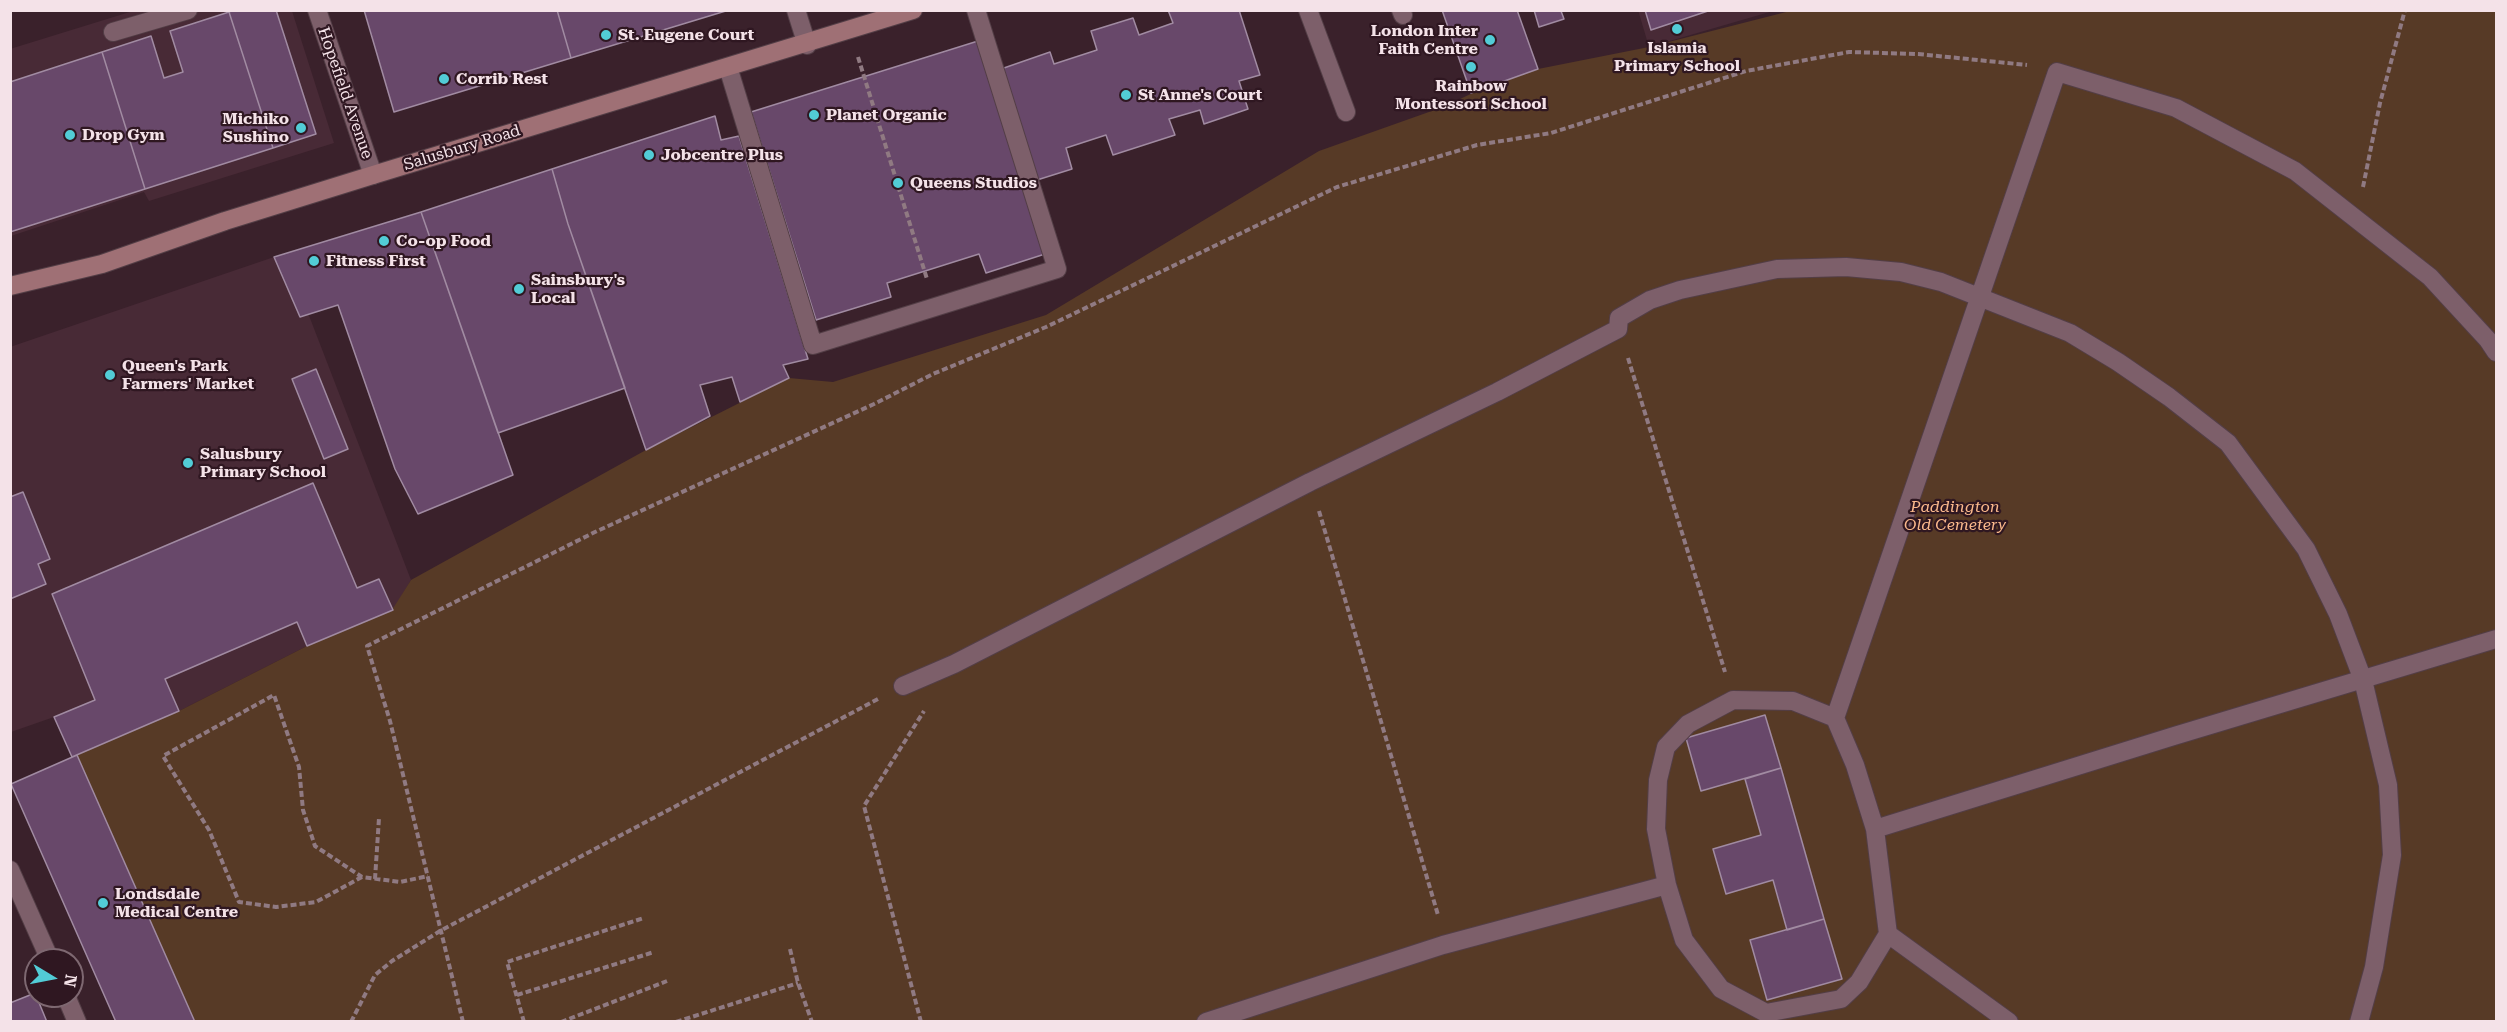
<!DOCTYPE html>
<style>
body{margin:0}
#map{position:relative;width:2507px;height:1032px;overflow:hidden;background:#3a212b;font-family:"Roboto Serif",serif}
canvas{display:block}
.frame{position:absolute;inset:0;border:12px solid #f4e2e8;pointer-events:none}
.north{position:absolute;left:24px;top:948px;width:60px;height:60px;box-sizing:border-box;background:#2f1721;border:2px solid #7e6871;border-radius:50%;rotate:100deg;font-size:16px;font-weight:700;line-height:24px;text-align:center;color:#f4e2e8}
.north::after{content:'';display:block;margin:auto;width:21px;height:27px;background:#52ccd6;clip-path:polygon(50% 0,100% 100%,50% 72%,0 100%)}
</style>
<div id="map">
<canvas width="2507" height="1032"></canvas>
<div class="frame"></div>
<div class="north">N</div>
</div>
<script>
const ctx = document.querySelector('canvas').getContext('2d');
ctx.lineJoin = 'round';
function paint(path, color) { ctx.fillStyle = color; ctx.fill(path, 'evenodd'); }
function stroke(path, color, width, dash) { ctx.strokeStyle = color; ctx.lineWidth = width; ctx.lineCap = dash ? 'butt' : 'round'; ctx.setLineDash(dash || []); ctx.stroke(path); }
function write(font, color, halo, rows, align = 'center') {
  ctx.font = font + ' "Roboto Serif",serif'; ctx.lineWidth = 4.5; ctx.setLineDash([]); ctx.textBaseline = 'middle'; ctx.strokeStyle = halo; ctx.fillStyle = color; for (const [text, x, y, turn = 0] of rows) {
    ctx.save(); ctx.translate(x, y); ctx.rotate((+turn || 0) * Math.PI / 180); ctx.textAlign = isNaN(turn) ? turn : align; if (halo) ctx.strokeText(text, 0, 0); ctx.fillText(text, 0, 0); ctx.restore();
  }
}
paint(new Path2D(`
 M1638 10 1773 11 1649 47Z
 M133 11H292L334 143 149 201 144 192 11 236 10 49Z
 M274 257 300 317 308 313 411 580 393 610 307 646 179 711 72 757 54 717 11 732 10 347Z`), '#482a36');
paint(new Path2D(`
 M1794 10 2496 11V1021H195L72 757 179 711 307 646 392 610 411 580 646 450 789 378 833 382 1046 315 1319 151 1443 107 1477 91 1538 69 1649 47Z`), '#573a26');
const building = new Path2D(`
 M233 10H276L316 134 273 148 229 12Z
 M364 10H557L571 58 394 112Z
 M557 10H729L571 58Z
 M1168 10H1239L1260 75 1239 81 1248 109 1204 124 1200 110 1169 119 1175 135 1113 155 1106 135 1066 148 1072 169 1037 180 1001 69 1050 52 1054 64 1097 50 1091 31 1133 18 1139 35 1173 23Z
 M1442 10H1517L1538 69 1471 93Z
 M1534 10H1564L1561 11 1564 19 1539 27Z
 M1645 10H1711L1651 30Z
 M229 12 273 148 145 189 102 52 151 36 164 78 183 72 170 31Z
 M978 41 1045 254 986 273 979 254 887 283 891 297 816 320 751 112Z
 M102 52 145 189 10 232V82Z
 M715 116 721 140 739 136 808 359 783 365 789 378 740 402 732 377 700 385 710 416 646 450 568 224 552 169Z
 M552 169 568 224 625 388 498 433 421 212Z
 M421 212 513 475 418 514 395 469 338 305 300 317 274 257Z
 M316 369 348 449 324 459 292 379Z
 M313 483 357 588 379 579 393 610 307 646 297 622 165 679 179 711 72 757 54 717 95 700 52 594Z
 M23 492 50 559 38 564 46 584 10 599V497Z
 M1765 715 1781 768 1701 791 1686 738Z
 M77 755 195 1022H116L11 784Z
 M1781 768 1824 919 1787 930 1773 880 1726 894 1713 849 1761 835 1745 779Z
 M1824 919 1842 979 1767 1000 1750 940Z
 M35 993 47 1022H10V1003Z`);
paint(building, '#68486a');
stroke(building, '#a18ba2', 1.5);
const lane = new Path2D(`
 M1308 10 1346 112
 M1401 10 1403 15
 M113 32 188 10
 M728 67 813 345 1057 269 976 10
 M903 686 954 664 1310 482 1497 392 1618 329 1619 318 1650 300 1680 290 1777 269 1846 267 1901 272 1941 282 2070 333 2118 362 2169 397 2228 443 2306 549 2338 614 2363 680 2388 785 2392 855 2374 967 2359 1022
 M1835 718 1793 701 1733 700 1688 724 1666 747 1658 780 1656 829 1667 885 1684 940 1721 989 1766 1013 1841 999 1859 982 1888 934
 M1875 829 2174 736 2496 639
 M1206 1022 1443 945 1667 885
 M2009 1022 1888 934 1875 829 1855 765 1835 718 2057 72 2176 108 2295 171 2430 277 2488 340 2496 352`);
const street = new Path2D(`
 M317 10 373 175
 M796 10 807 45
 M10 870 50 960
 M66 996 77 1022`);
const secondary = new Path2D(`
 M10 286 102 264 225 221 373 175 913 10`);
stroke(lane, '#533e46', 20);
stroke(street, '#533e46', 20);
stroke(secondary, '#533e46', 20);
stroke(new Path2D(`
 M858 57 927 279
 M2363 187 2380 103 2405 10
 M1628 358 1725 672
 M1319 511 1438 915
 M362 877 316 902 276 907 239 902 209 830 163 756 274 695 299 767 303 810 315 846 362 877 400 882 428 876
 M375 879 379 818
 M790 949 798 983 812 1022
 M517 995 654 952
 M351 1022 375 975 392 961 440 931 878 699
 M463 1022 390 721 367 646 595 532 874 404 933 374 1046 327 1337 187 1477 145 1551 133 1746 71 1849 52 1918 54 2027 65
 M524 1022 507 962 644 918
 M561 1022 667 981
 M676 1022 798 983
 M921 1022 864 806 924 711`), '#907a82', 4, [6, 3]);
stroke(lane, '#7d5f6a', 18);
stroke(street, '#7d5f6a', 18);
stroke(secondary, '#9f7075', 18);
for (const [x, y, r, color] of [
 [1677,29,6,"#52ccd6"],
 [606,35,6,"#52ccd6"],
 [1490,40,6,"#52ccd6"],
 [1471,67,6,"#52ccd6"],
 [444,79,6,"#52ccd6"],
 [1126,95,6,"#52ccd6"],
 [814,115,6,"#52ccd6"],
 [301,128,6,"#52ccd6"],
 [70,135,6,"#52ccd6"],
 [649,155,6,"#52ccd6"],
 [898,183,6,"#52ccd6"],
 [384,241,6,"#52ccd6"],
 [314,261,6,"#52ccd6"],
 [519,289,6,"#52ccd6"],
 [110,375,6,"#52ccd6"],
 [188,463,6,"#52ccd6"],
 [103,903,6,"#52ccd6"]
]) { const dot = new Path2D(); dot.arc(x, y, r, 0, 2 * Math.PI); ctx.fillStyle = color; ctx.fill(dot); stroke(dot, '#2f1721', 2); }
write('bold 16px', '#f4e2e8', '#2f1721', [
 ["London Inter",1478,31,"right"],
 ["Faith Centre",1478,49,"right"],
 ["St. Eugene Court",618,35],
 ["Islamia",1677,48,"center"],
 ["Primary School",1677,66,"center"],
 ["Corrib Rest",456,79],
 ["Rainbow",1471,86,"center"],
 ["Montessori School",1471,104,"center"],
 ["St Anne's Court",1138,95],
 ["Planet Organic",826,115],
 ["Michiko",289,119,"right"],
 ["Sushino",289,137,"right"],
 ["Drop Gym",82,135],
 ["Jobcentre Plus",661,155],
 ["Queens Studios",910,183],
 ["Co-op Food",396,241],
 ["Fitness First",326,261],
 ["Sainsbury's",531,280],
 ["Local",531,298],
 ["Queen's Park",122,366],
 ["Farmers' Market",122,384],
 ["Salusbury",200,454],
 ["Primary School",200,472],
 ["Londsdale",115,894],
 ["Medical Centre",115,912]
], 'left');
write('16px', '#f4e2e8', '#2f1721', [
 ["Hopefield Avenue",345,93,71],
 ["Salusbury Road",462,148,-17]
]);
write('italic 16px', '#fbb98c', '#2f1721', [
 ["Paddington",1955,507],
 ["Old Cemetery",1955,525]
]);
</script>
